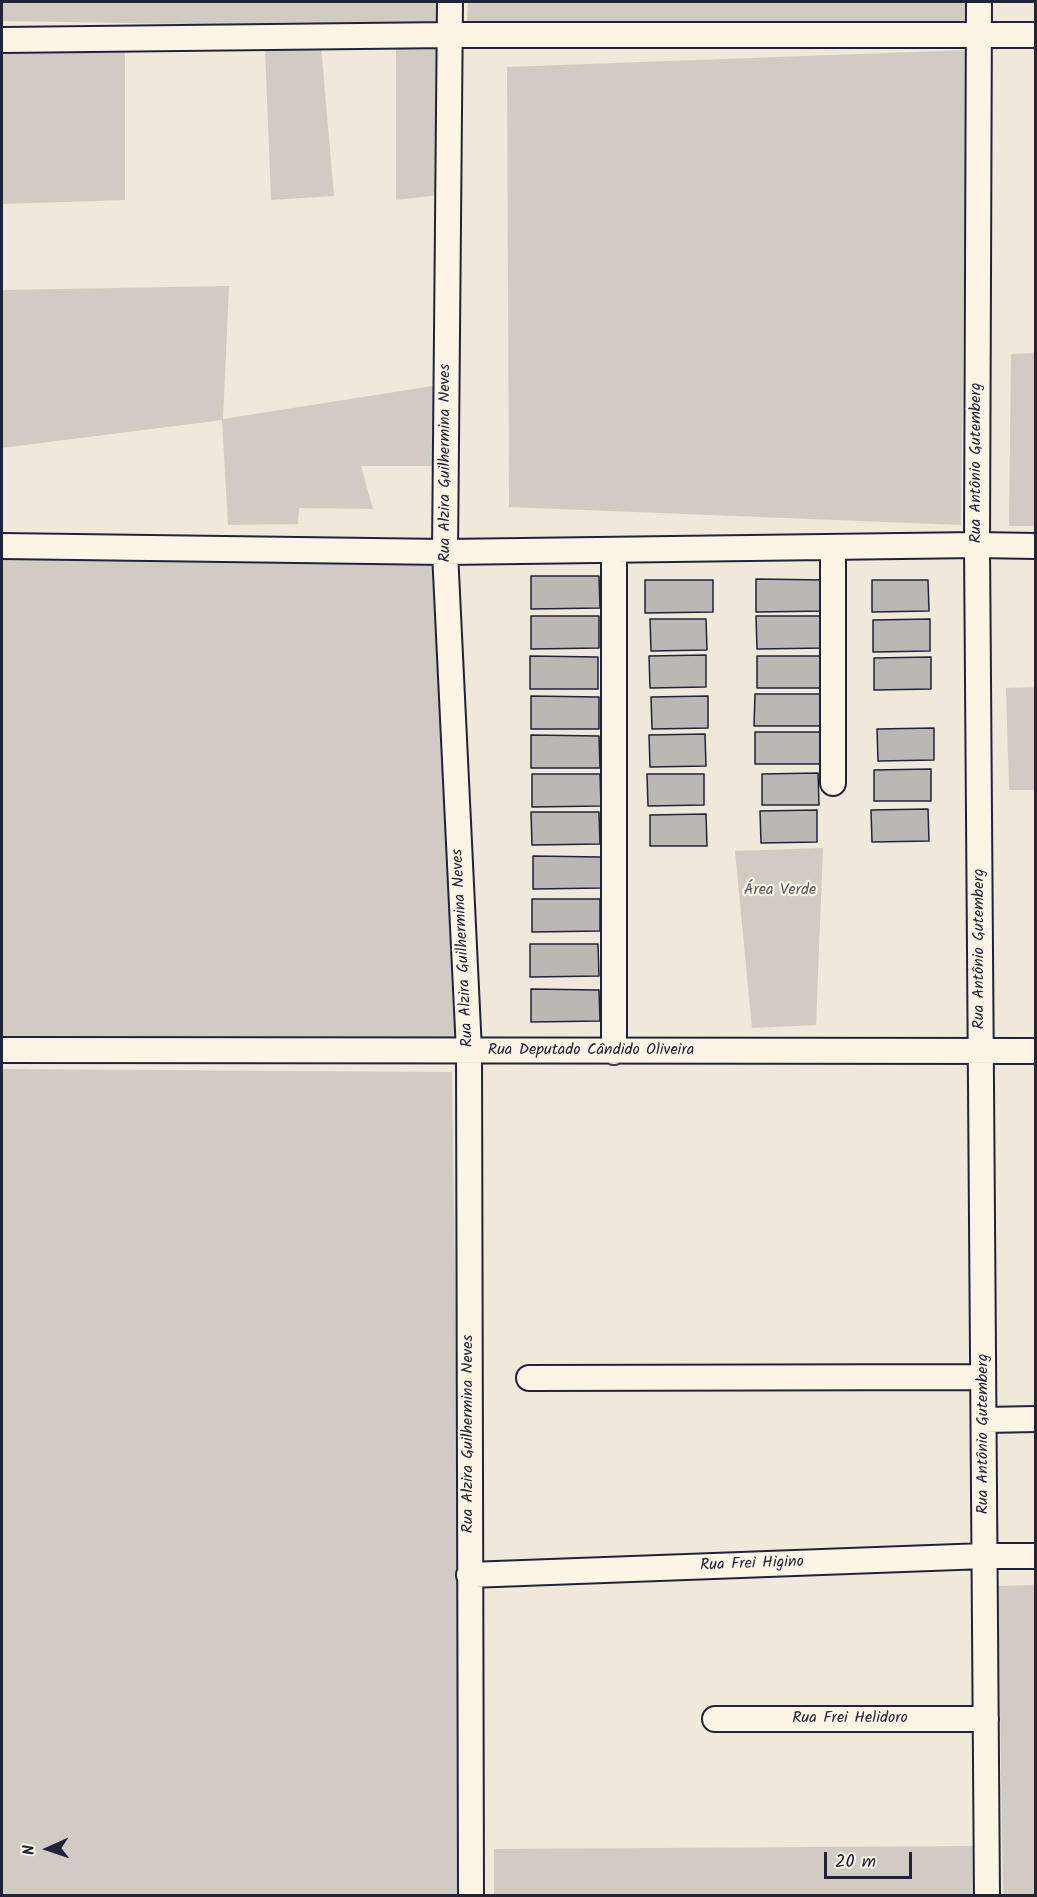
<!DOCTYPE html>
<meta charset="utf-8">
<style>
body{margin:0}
#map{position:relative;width:1037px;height:1897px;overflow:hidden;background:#efe8db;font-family:Kalam,sans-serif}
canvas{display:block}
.frame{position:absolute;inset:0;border:3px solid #22223b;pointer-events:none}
.north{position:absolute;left:18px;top:1819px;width:60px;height:60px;-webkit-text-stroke:4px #fcf5e5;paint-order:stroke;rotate:267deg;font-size:16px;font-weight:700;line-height:24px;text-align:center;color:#22223b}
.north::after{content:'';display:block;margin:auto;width:21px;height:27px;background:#22223b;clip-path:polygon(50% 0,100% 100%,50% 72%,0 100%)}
.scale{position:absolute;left:824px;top:1852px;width:88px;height:27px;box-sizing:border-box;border:3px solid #22223b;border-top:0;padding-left:8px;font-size:18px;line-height:21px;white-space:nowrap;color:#22223b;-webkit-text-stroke:4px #fcf5e5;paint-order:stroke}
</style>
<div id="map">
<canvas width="1037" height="1897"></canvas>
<div class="frame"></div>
<div class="north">N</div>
<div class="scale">20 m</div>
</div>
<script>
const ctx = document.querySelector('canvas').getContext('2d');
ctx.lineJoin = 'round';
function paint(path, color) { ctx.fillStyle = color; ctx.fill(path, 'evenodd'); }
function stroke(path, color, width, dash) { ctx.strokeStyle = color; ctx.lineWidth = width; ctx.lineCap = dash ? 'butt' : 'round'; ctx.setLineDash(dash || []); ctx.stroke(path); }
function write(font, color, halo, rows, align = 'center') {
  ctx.font = font + ' Kalam,sans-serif'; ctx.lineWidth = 4.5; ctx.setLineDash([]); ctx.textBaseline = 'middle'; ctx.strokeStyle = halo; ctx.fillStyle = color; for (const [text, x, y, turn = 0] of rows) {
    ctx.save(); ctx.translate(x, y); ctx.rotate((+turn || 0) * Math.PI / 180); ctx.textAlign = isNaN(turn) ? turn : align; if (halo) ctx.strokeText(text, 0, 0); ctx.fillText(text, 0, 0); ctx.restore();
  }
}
paint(new Path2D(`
 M2 2H440V28L2 21Z
 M468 2H966V23L467 21Z
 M396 44 441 47 448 194 396 200Z
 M321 46 334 196 271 200 265 48Z
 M125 48V200L2 204V53Z
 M967 50 961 525 509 507 507 67Z
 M229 286 223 419 439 385V466H361L373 509 299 508 298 524 228 525 222 420 2 448V290Z
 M1035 353V526H1009L1011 354Z
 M2 558 432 564 458 1042 2 1041Z
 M1035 687V790H1009L1006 688Z
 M823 848 816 1025 752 1028 735 851Z
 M2 1069 452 1072 464 1895 2 1896Z
 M1035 1585V1895H1003L998 1586Z
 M979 1846V1895L494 1896V1849Z`), '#d1cbc3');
const building = new Path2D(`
 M531 576H599L600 608 531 609Z
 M756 579 825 580V611L756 612Z
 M645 580H713V612L645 613Z
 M872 580H928L929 611 872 612Z
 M531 616H599V648L531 649Z
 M756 616H825V648L757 649Z
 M650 619H706L707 650 651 651Z
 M930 619V651L873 652V620Z
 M706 655V687L650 688 649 656Z
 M530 656 598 657V689H530Z
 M757 656H825V688H757Z
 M931 657V689L874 690V658Z
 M755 694H822L823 726H754Z
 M531 696 599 697V729H531Z
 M708 696V728L652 729 651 697Z
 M934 728V760L878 761 877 729Z
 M755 732H823L824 764H755Z
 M705 734 706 766 650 767 649 735Z
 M531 735 599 736 600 768H531Z
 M931 769V801H874V770Z
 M818 773 819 805H762V774Z
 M532 774H600L601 806 532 807Z
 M647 774H704V805L648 806Z
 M928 809 929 841 872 842 871 810Z
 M817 810V842L761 843 760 811Z
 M531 812H599L600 844 532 845Z
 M706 814 707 846H650V815Z
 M533 856 601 857V888L533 889Z
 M532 899H600V931L532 932Z
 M530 944H598L599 976 530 977Z
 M531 989 599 990 600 1021 531 1022Z`);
paint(building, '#bcb7b3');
stroke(building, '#22223b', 1.5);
const minor = new Path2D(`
 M450 2 445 552 469 1051 471 1896
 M979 2 977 545 987 1896
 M2 40 449 35H1036
 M2 546 445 552 977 545 1036 546
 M833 547V783
 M614 550V1052
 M2 1050 1036 1051
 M529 1378 983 1377
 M984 1420 1036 1419
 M469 1575 985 1556H1036
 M715 1719H986`);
stroke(minor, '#22223b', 28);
stroke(minor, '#fcf5e5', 24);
write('16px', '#22223b', '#fcf5e5', [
 ["Rua Alzira Guilhermina Neves",446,463,-90],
 ["Rua Antônio Gutemberg",977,463,-90],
 ["Rua Alzira Guilhermina Neves",464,948,-93],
 ["Rua Antônio Gutemberg",980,949,-90],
 ["Rua Deputado Cândido Oliveira",591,1051],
 ["Rua Alzira Guilhermina Neves",469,1434,-90],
 ["Rua Antônio Gutemberg",984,1434,-90],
 ["Rua Frei Higino",752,1565,-2],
 ["Rua Frei Helidoro",850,1719]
]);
write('16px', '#575564', '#fcf5e5', [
 ["Área Verde",780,891]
]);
</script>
